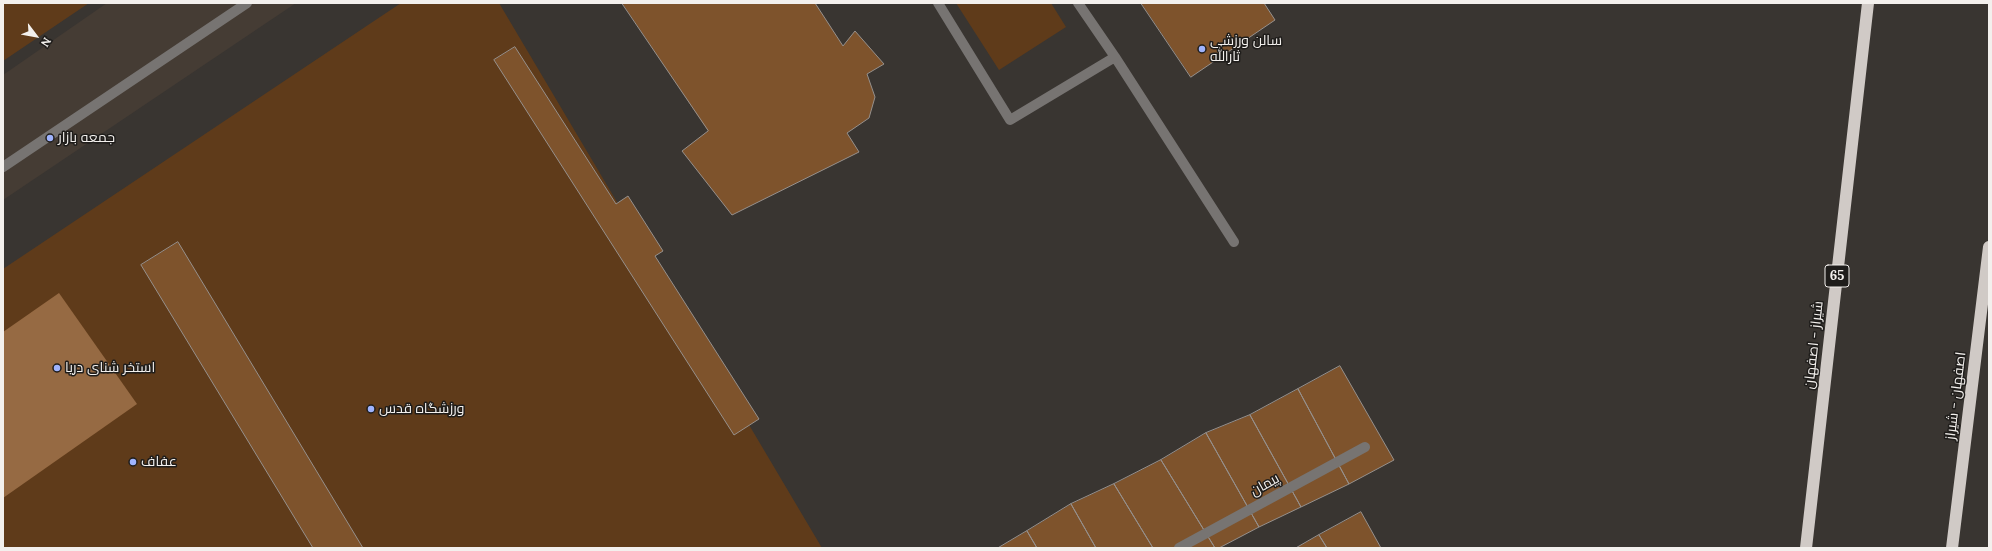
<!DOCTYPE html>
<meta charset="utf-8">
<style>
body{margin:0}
#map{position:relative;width:1992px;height:551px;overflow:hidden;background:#393531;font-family:Lora,serif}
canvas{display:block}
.frame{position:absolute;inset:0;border:4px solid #f3f0ed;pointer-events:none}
.north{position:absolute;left:16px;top:16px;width:40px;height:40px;-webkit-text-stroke:3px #1f1d1b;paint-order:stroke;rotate:122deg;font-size:11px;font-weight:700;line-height:16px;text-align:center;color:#f3f0ed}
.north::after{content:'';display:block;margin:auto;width:14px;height:18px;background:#f3f0ed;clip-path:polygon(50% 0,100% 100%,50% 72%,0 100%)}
</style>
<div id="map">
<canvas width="1992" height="551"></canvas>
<div class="frame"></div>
<div class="north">N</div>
</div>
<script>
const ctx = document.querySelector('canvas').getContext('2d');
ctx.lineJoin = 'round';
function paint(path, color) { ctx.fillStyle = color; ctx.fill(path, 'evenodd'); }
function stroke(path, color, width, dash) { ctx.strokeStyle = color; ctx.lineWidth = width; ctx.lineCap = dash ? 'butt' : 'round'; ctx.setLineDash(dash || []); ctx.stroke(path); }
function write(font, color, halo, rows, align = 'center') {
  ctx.font = font + ' Lora,Cairo,serif'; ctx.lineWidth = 3; ctx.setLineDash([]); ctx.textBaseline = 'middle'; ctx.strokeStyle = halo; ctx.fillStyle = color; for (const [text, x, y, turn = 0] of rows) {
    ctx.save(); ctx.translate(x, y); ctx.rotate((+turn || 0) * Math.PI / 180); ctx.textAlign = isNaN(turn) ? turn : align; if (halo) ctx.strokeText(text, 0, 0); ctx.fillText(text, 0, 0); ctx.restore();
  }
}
paint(new Path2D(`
 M107 3H296L3 200V75Z`), '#453c34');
paint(new Path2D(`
 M3 3H89L3 61Z
 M401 3H499L822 548H3V269Z
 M956 3H1051L1066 27 999 70Z`), '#5f3b1a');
paint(new Path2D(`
 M59 293 137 404 3 498V332Z`), '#966a43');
const building = new Path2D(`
 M622 3H815L843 46 855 31 884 64 867 74 875 97 869 118 847 133 859 152 732 215 682 151 708 131Z
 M1141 3H1264L1275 20 1191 77Z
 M515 47 616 204 628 196 663 251 655 256 759 419 734 435 494 60Z
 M178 242 363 548H313L141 265Z
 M1340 366 1394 460 1349 484 1298 389Z
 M1298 389 1349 484 1301 507 1250 415Z
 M1250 415 1301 507 1259 527 1206 433Z
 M1206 433 1259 527 1219 548H1215L1161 460Z
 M1161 460 1215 548H1153L1114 484Z
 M1114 484 1153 548H1096L1071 504Z
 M1071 504 1096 548H1037L1027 531Z
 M1361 512 1381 548H1327L1319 535Z
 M1027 531 1037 548H998Z
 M1319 535 1327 548H1296Z`);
paint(building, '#7e532c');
stroke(building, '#96908c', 1);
stroke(new Path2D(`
 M938 3 1010 120 1115 57 1078 3
 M1115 57 1234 242
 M3 167 247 3
 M1179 548 1365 447`), '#777472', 10);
stroke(new Path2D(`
 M1806 548 1868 3
 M1952 548 1989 247`), '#d0cac6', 12);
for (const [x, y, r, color] of [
 [1202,49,4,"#9fb3fd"],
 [50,138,4,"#9fb3fd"],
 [57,368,4,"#9fb3fd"],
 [371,409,4,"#9fb3fd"],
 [133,462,4,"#9fb3fd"]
]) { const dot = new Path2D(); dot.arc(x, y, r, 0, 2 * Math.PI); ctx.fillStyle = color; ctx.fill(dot); stroke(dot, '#1f1d1b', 1.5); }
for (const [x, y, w] of [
 [1837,276,24]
]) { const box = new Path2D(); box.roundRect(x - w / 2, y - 11, w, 22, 3); ctx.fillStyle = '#1f1d1b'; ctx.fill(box); stroke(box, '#f3f0ed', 1); }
write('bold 13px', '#f3f0ed', null, [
 ["65",1837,276]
]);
write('14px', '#f3f0ed', '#1f1d1b', [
 ["سالن ورزشی",1210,41],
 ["ثارالله",1210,57],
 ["جمعه بازار",58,138],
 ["استخر شنای دریا",65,368],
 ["ورزشگاه قدس",379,409],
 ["عفاف",141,462]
], 'left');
write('14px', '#f3f0ed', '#1f1d1b', [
 ["شیراز - اصفهان",1814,345,-84],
 ["اصفهان - شیراز",1956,396,-83],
 ["پیمان",1265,485,-29]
]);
</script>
